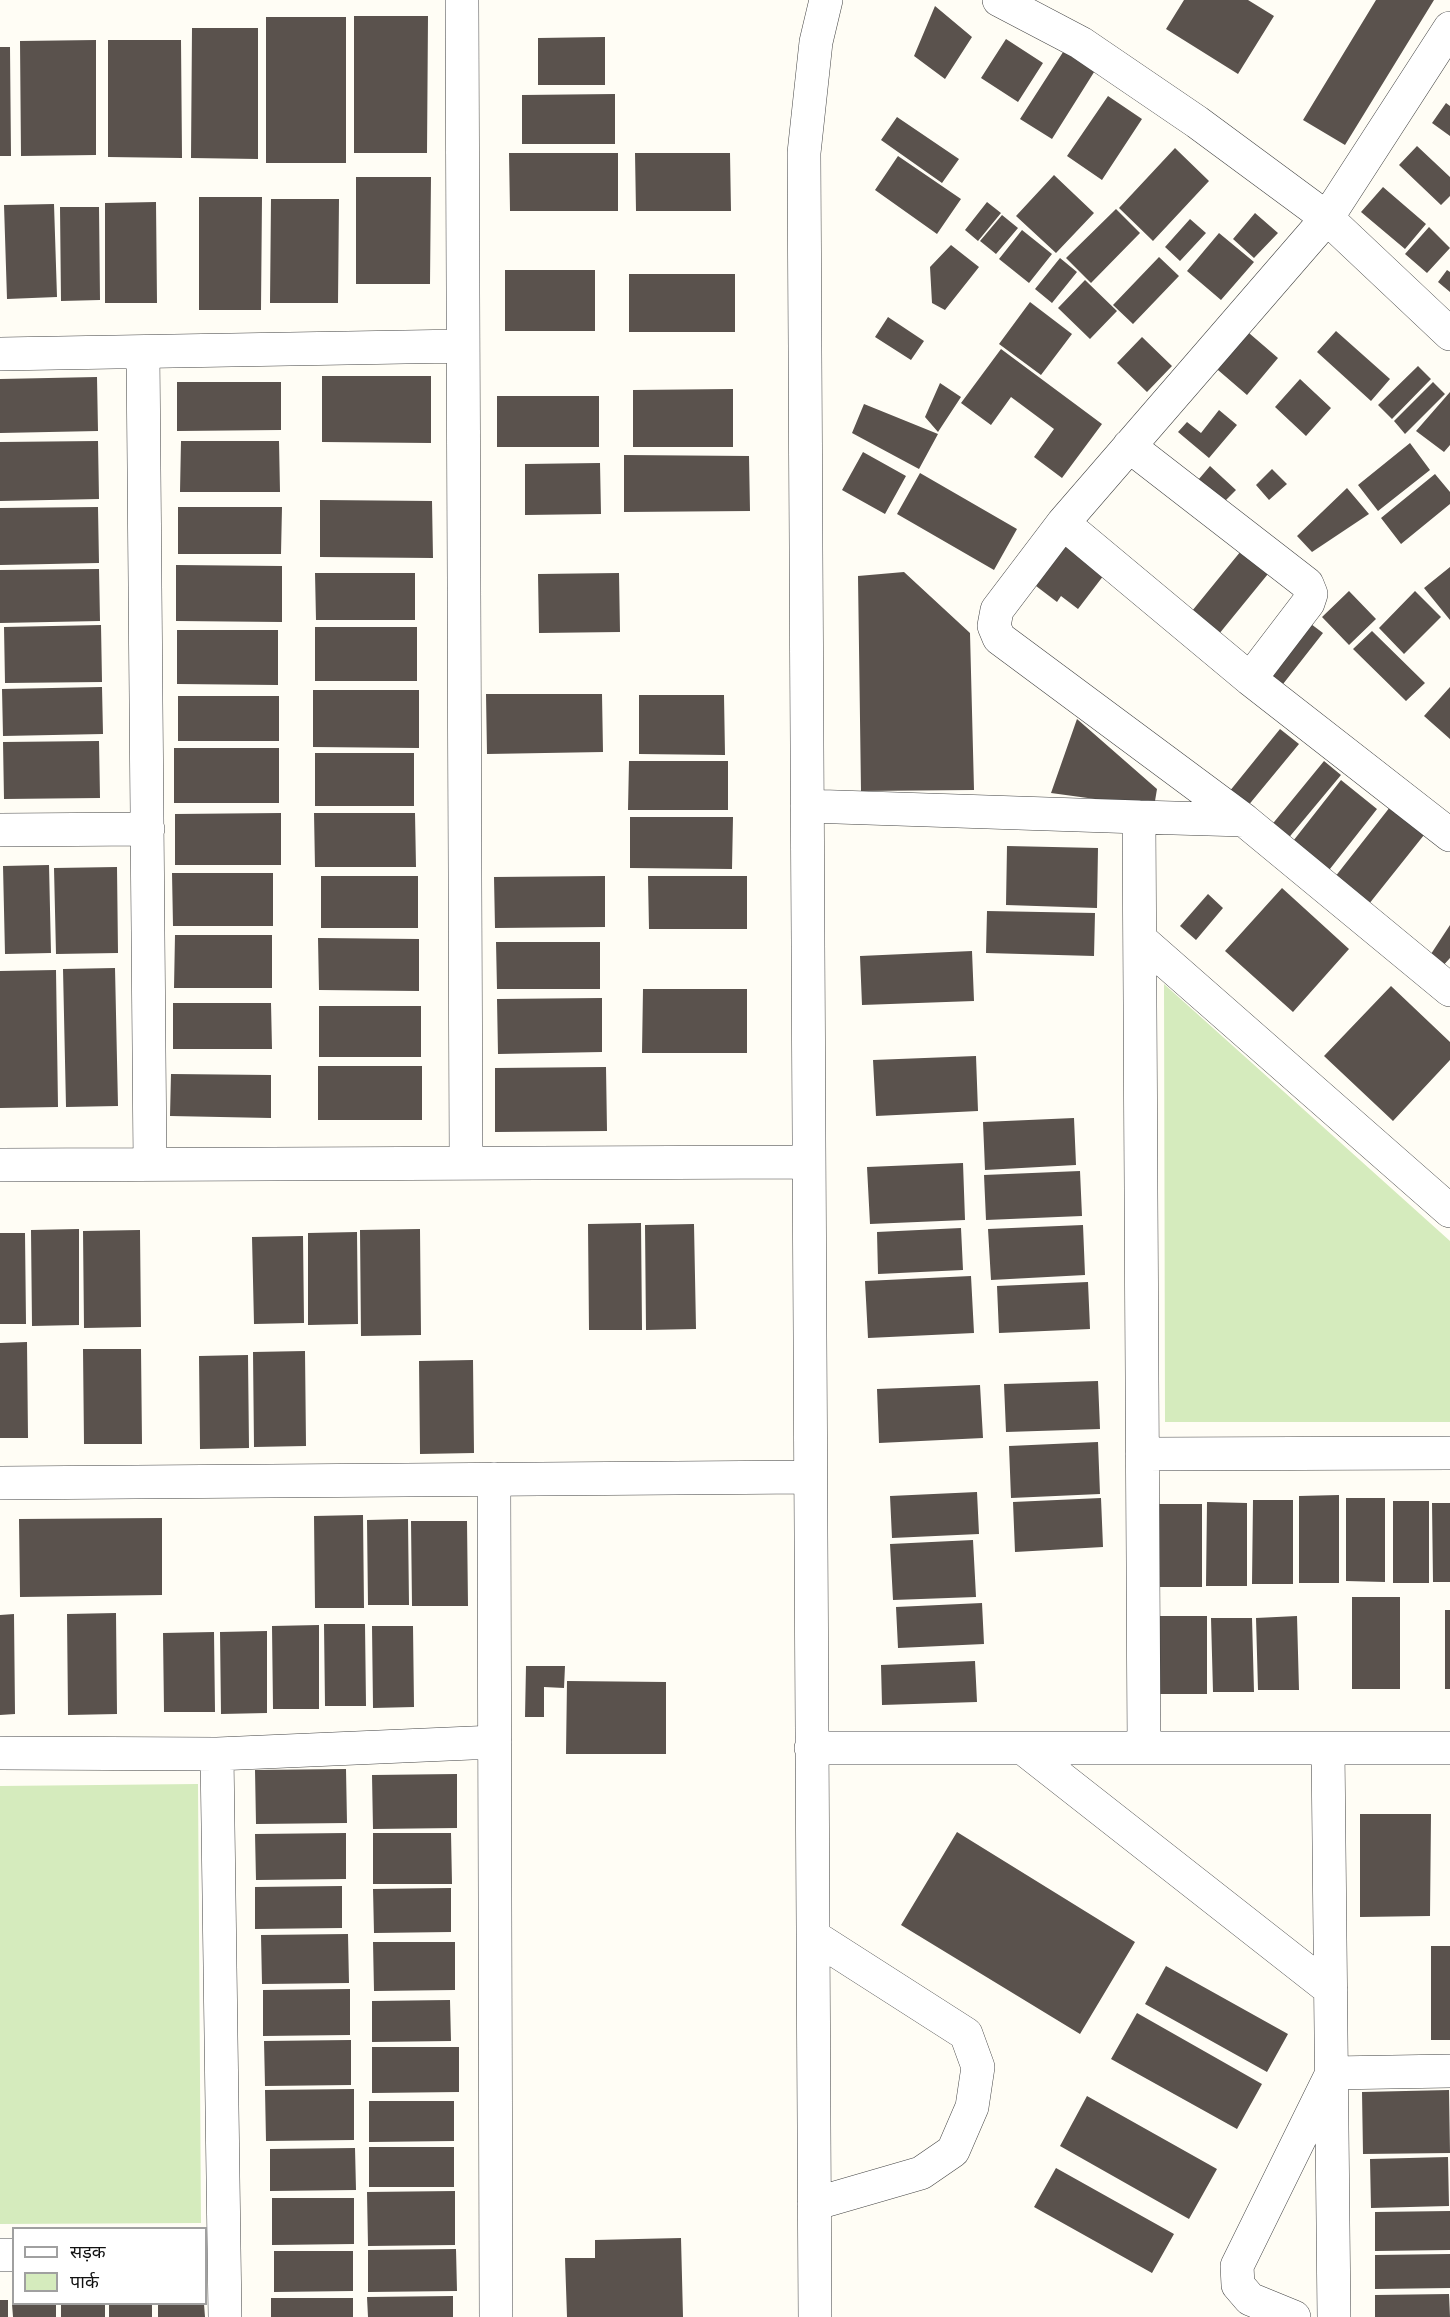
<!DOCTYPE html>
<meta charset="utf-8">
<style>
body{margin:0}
#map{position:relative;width:1450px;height:2317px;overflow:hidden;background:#fffdf5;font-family:"Source Serif 4","Noto Sans Devanagari",serif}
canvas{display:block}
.legend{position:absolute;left:12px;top:2227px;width:195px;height:78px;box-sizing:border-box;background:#fff;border:2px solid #a0a0a0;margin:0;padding:8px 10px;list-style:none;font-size:18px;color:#111}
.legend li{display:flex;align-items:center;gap:12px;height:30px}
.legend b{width:30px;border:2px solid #a0a0a0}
</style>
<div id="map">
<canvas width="1450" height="2317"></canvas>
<ul class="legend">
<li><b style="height:8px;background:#fff"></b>सड़क</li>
<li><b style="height:16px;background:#d5ebbd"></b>पार्क</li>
</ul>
</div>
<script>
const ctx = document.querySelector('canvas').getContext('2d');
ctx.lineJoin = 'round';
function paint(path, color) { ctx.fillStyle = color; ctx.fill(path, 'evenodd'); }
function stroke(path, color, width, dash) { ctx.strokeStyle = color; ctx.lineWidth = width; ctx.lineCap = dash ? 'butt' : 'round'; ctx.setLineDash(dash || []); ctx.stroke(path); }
paint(new Path2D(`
 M1164 984 1450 1241V1422H1165Z
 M198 1784 201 2223 0 2224V1786Z`), '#d5ebbd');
paint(new Path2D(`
 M1184 0H1248L1274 16 1238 74 1166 29Z
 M1376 0H1434L1345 145 1303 120Z
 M935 6 972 37 945 79 914 56Z
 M354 16H428L427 153H354Z
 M266 17H346V163H266Z
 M192 28H258V159L191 158Z
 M605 37V85H538V38Z
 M1006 39 1043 63 1018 102 981 78Z
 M96 40V155L21 156 20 41Z
 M108 40H181L182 158 108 157Z
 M0 47H10L11 156H0Z
 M1065 49 1096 69 1052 139 1020 119Z
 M615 94V144H522V95Z
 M1108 96 1142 119 1102 180 1067 156Z
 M1446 103 1450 106V136L1432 123Z
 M897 117 959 159 942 183 881 140Z
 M1417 146 1450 177V196L1441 205 1399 165Z
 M1175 148 1209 181 1153 241 1119 208Z
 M509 153H618V211H510Z
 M635 153H730L731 211H636Z
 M898 156 961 199 937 234 875 190Z
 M1054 175 1094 213 1056 253 1016 216Z
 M356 177H431L430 284H356Z
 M1383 187 1426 224 1405 249 1361 212Z
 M199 197H262L261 310H199Z
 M271 199H339L338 303H270Z
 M156 202 157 303H105V203Z
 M987 202 1001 213 978 241 965 230Z
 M54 204 57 297 7 299 4 205Z
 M60 207H99L100 300 61 301Z
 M1116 209 1140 233 1091 283 1066 258Z
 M1255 213 1278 233 1254 258 1233 239Z
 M1002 215 1018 228 996 254 980 241Z
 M1190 219 1206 233 1180 261 1165 247Z
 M1429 227 1450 248 1427 273 1405 254Z
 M1022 230 1052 254 1029 283 999 259Z
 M1219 233 1254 262 1221 300 1187 271Z
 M951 245 979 267 945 310 932 303 930 267Z
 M1159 257 1179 276 1133 324 1113 305Z
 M1060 258 1077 272 1052 303 1035 289Z
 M505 270H595V331H505Z
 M1447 270 1450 272V292L1438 282Z
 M629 274H735V332H629Z
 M1085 280 1117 311 1090 339 1058 308Z
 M1030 302 1072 334 1041 375 999 344Z
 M888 317 924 341 911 360 875 337Z
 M1242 327 1278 358 1247 395 1211 364Z
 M1336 331 1390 379 1371 401 1317 352Z
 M1142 337 1172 366 1147 392 1117 363Z
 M1001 349 1102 424 1062 478 1034 457 1054 429 1011 397 991 425 961 403Z
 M1418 366 1431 379 1392 419 1378 405Z
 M322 376H431V443L322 442Z
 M97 377 98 431 0 433V379Z
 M1300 379 1331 408 1306 436 1275 407Z
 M177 382H281V430L177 431Z
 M1433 382 1445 394 1405 434 1394 421Z
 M940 383 961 397 938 432 925 417Z
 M733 389V447H633V390Z
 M1450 392V445L1444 452 1416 431Z
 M497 396H599V447H497Z
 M864 404 938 434 919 469 852 433Z
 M1219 410 1237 425 1209 458 1178 432 1187 422 1201 433Z
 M98 441 99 499 0 501V442Z
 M181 441H279L280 492H180Z
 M1410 443 1430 470 1378 511 1358 485Z
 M863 452 906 476 885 514 842 490Z
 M624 455 749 456 750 511 624 512Z
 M600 463 601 514 525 515V464Z
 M1210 466 1236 490 1218 508 1193 486Z
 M1272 469 1287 484 1269 500 1256 485Z
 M920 473 1017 529 994 570 897 514Z
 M1435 474 1450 492V504L1401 544 1381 518Z
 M1347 488 1369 514 1312 552 1297 536Z
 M320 500 432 501 433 558 320 557Z
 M98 507 99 563 0 565V508Z
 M178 507H282L281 554H178Z
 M1063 537 1107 571 1078 609 1061 596 1057 602 1036 586Z
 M1245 546 1272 569 1219 634 1192 611Z
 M176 565 282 566V622L176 621Z
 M1450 567V620L1424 588Z
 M99 569 100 621 0 623V570Z
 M904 572 970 633 974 790 861 791 858 576Z
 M315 573H415V620H316Z
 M619 573 620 632 539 633 538 574Z
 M1349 591 1376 619 1349 645 1322 617Z
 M1415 591 1441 617 1404 654 1379 628Z
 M1303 618 1323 633 1276 693 1256 679Z
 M101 625 102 682 5 683 4 627Z
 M315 627H417V681H315Z
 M177 630H278V685L177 684Z
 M1372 631 1425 683 1406 701 1353 649Z
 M102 687 103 734 3 736 2 689Z
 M1450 687V739L1424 716Z
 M313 690H419V748L313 747Z
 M486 694H602L603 752 487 754Z
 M639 695H724L725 755 639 754Z
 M178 696H279V741H178Z
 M1077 719 1157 789 1154 807 1051 793Z
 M1280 729 1299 744 1247 807 1229 792Z
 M99 741 100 798 4 799 3 742Z
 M174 748H279V803H174Z
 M315 753H414V806H315Z
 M629 761H728V810H628Z
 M1324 761 1341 775 1286 841 1270 827Z
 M1341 780 1377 809 1326 874 1290 845Z
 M1390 807 1424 835 1365 909 1331 882Z
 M281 813V865H175V814Z
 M314 813H415L416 867H315Z
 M630 817H733L732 869 630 868Z
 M1007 846 1098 848 1097 908 1006 905Z
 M49 865 51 953 5 954 3 866Z
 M117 867 118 953 56 954 54 868Z
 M172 873H273V926H173Z
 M321 876H418V928H321Z
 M605 876V927L495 928 494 877Z
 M648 876H747V929H649Z
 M1282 888 1349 949 1293 1012 1225 951Z
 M1208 894 1223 908 1196 940 1180 926Z
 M987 911 1095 913 1094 956 986 953Z
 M1450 925V958L1441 968 1429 957Z
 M175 935H272V988H174Z
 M318 938 419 939V991L319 990Z
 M496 942H600V989H497Z
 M972 951 974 1001 862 1005 860 956Z
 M115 968 118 1106 66 1107 63 969Z
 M56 970 58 1107 0 1108V971Z
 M1391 986 1450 1042V1060L1393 1121 1324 1056Z
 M643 989H747V1053H642Z
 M602 998V1052L498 1054 497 999Z
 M173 1003H271L272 1049H173Z
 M319 1006H421V1057H319Z
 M976 1056 978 1111 876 1116 873 1060Z
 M318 1066H422V1120H318Z
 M606 1067 607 1131 495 1132V1068Z
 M171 1074 271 1075V1118L170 1116Z
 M1074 1118 1076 1165 985 1170 983 1122Z
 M963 1163 965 1220 870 1224 867 1167Z
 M1080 1171 1082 1216 986 1220 984 1175Z
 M641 1223 642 1330H589L588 1224Z
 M694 1224 696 1329 646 1330 645 1225Z
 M1083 1225 1085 1275 991 1280 988 1229Z
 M961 1228 963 1270 878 1274 877 1232Z
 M79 1229V1325L32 1326 31 1230Z
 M420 1229 421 1335 361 1336 360 1230Z
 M140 1230 141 1327 84 1328 83 1231Z
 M357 1232 358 1324 308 1325V1233Z
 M0 1233H25L26 1324H0Z
 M303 1236 304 1323 254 1324 252 1237Z
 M971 1276 974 1333 868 1338 865 1281Z
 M1088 1282 1090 1329 999 1333 997 1286Z
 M27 1342 28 1438H0V1343Z
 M83 1349H141L142 1444H84Z
 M305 1351 306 1446 254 1447 253 1352Z
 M248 1355 249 1448 200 1449 199 1356Z
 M473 1360 474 1453 420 1454 419 1361Z
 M1098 1381 1100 1429 1006 1432 1004 1384Z
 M980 1385 983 1438 879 1443 877 1389Z
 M1098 1442 1100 1494 1011 1498 1009 1446Z
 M977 1492 979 1534 892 1538 890 1496Z
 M1339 1495V1583H1299V1496Z
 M1101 1498 1103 1547 1015 1552 1013 1502Z
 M1346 1498H1385V1582L1346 1581Z
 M1253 1500H1293V1584H1252Z
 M1393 1501H1429V1583H1393Z
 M1207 1502 1247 1503V1586H1206Z
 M1432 1503H1450V1582H1433Z
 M1155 1504H1202V1587H1155Z
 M363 1515 364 1608H315L314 1516Z
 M162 1518V1595L20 1597 19 1519Z
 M408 1519 409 1605H368L367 1520Z
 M411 1521H467L468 1606H412Z
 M973 1540 976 1597 893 1600 890 1544Z
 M1352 1597H1400V1689H1352Z
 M982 1603 984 1644 898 1648 896 1607Z
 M1445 1610H1450V1689H1445Z
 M116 1613 117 1714 68 1715 67 1614Z
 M14 1614 15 1714 0 1715V1615Z
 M1159 1616H1207V1694H1159Z
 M1297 1616 1299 1690H1258L1256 1618Z
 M1211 1618H1252L1254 1692H1213Z
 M324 1624H365L366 1706H325Z
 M319 1625V1709H273L272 1626Z
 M372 1626H413L414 1707 373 1708Z
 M267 1631V1713L221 1714 220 1632Z
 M214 1632 215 1712H164L163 1633Z
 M975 1661 977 1702 882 1705 881 1665Z
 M526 1666H565L564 1688 544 1687V1717H525Z
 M567 1681 666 1682V1754H566Z
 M346 1769 347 1823 256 1824 255 1770Z
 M457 1774V1828L373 1829 372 1775Z
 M1360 1814H1431L1430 1916 1360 1917Z
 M957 1832 1135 1942 1080 2034 901 1925Z
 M346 1833V1879L256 1880 255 1834Z
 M373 1833H451L452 1884H373Z
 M342 1886V1928L255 1929V1887Z
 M451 1888V1932L374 1933 373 1889Z
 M348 1934 349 1983 262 1984 261 1935Z
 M373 1942H455V1990L374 1991Z
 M1431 1946H1450V2040H1431Z
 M1166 1966 1288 2034 1267 2072 1145 2004Z
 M350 1989V2035L263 2036V1990Z
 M450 2000 451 2041 372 2042V2001Z
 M1137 2013 1262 2084 1237 2129 1111 2059Z
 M351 2040V2085L265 2086 264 2041Z
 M372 2047H459V2092L372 2093Z
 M354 2089V2140L266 2141 265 2090Z
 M1449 2090 1450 2153 1363 2154 1362 2092Z
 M1087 2096 1217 2169 1189 2219 1060 2146Z
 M369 2101H454V2141L369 2142Z
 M369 2147H454V2187H369Z
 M355 2148 356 2190 270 2191V2149Z
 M1448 2157 1449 2206 1371 2208 1370 2159Z
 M1056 2168 1174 2234 1152 2273 1034 2207Z
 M455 2191V2245L368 2246 367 2192Z
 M272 2198H354V2244L272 2245Z
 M1450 2211V2250L1375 2251V2212Z
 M681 2238 683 2317H567L565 2258H595V2240Z
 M456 2249 457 2291 368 2292V2250Z
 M274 2251H353V2291L274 2292Z
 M1450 2254V2288L1375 2289V2255Z
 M1449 2294 1450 2317H1375V2295Z
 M453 2296V2317H368L367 2297Z
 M271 2298H353V2317H271Z
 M0 2300H8V2317H0Z
 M12 2304H56V2317H13Z
 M61 2304H105V2317H61Z
 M109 2304H152V2317H109Z
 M158 2304H204L205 2317H158Z`), '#5a524d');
const minor = new Path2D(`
 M462 0 466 1163
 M999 0 1081 43 1197 122 1327 218 1450 334
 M143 352 150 1164
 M0 354 463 346
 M1129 446 1307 584 1311 594 1308 603 1250 679
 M1063 523 1250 679 1450 835
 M807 806 1139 817 1144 1748
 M1139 817 1244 820 1450 990
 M1244 820 999 638 994 626 997 610 1063 523 1327 218 1450 28
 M0 830 148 829
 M1140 939 1450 1211
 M0 1165 808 1162
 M1142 1454 1450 1453
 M494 1479 496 2317
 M0 1483 810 1477
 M811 1748H1450
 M1328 1748 1334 2317
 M1024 1749 1331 1990
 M0 1753 217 1754 495 1742
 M217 1754 225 2317
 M813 1936 966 2034 978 2067 972 2107 953 2151 921 2173 814 2204
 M0 2255H14
 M815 2317 804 153 816 42 826 0
 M1294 2317 1250 2299 1238 2285 1237 2266 1332 2073 1450 2071`);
stroke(minor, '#444', 34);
stroke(minor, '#fff', 33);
</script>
